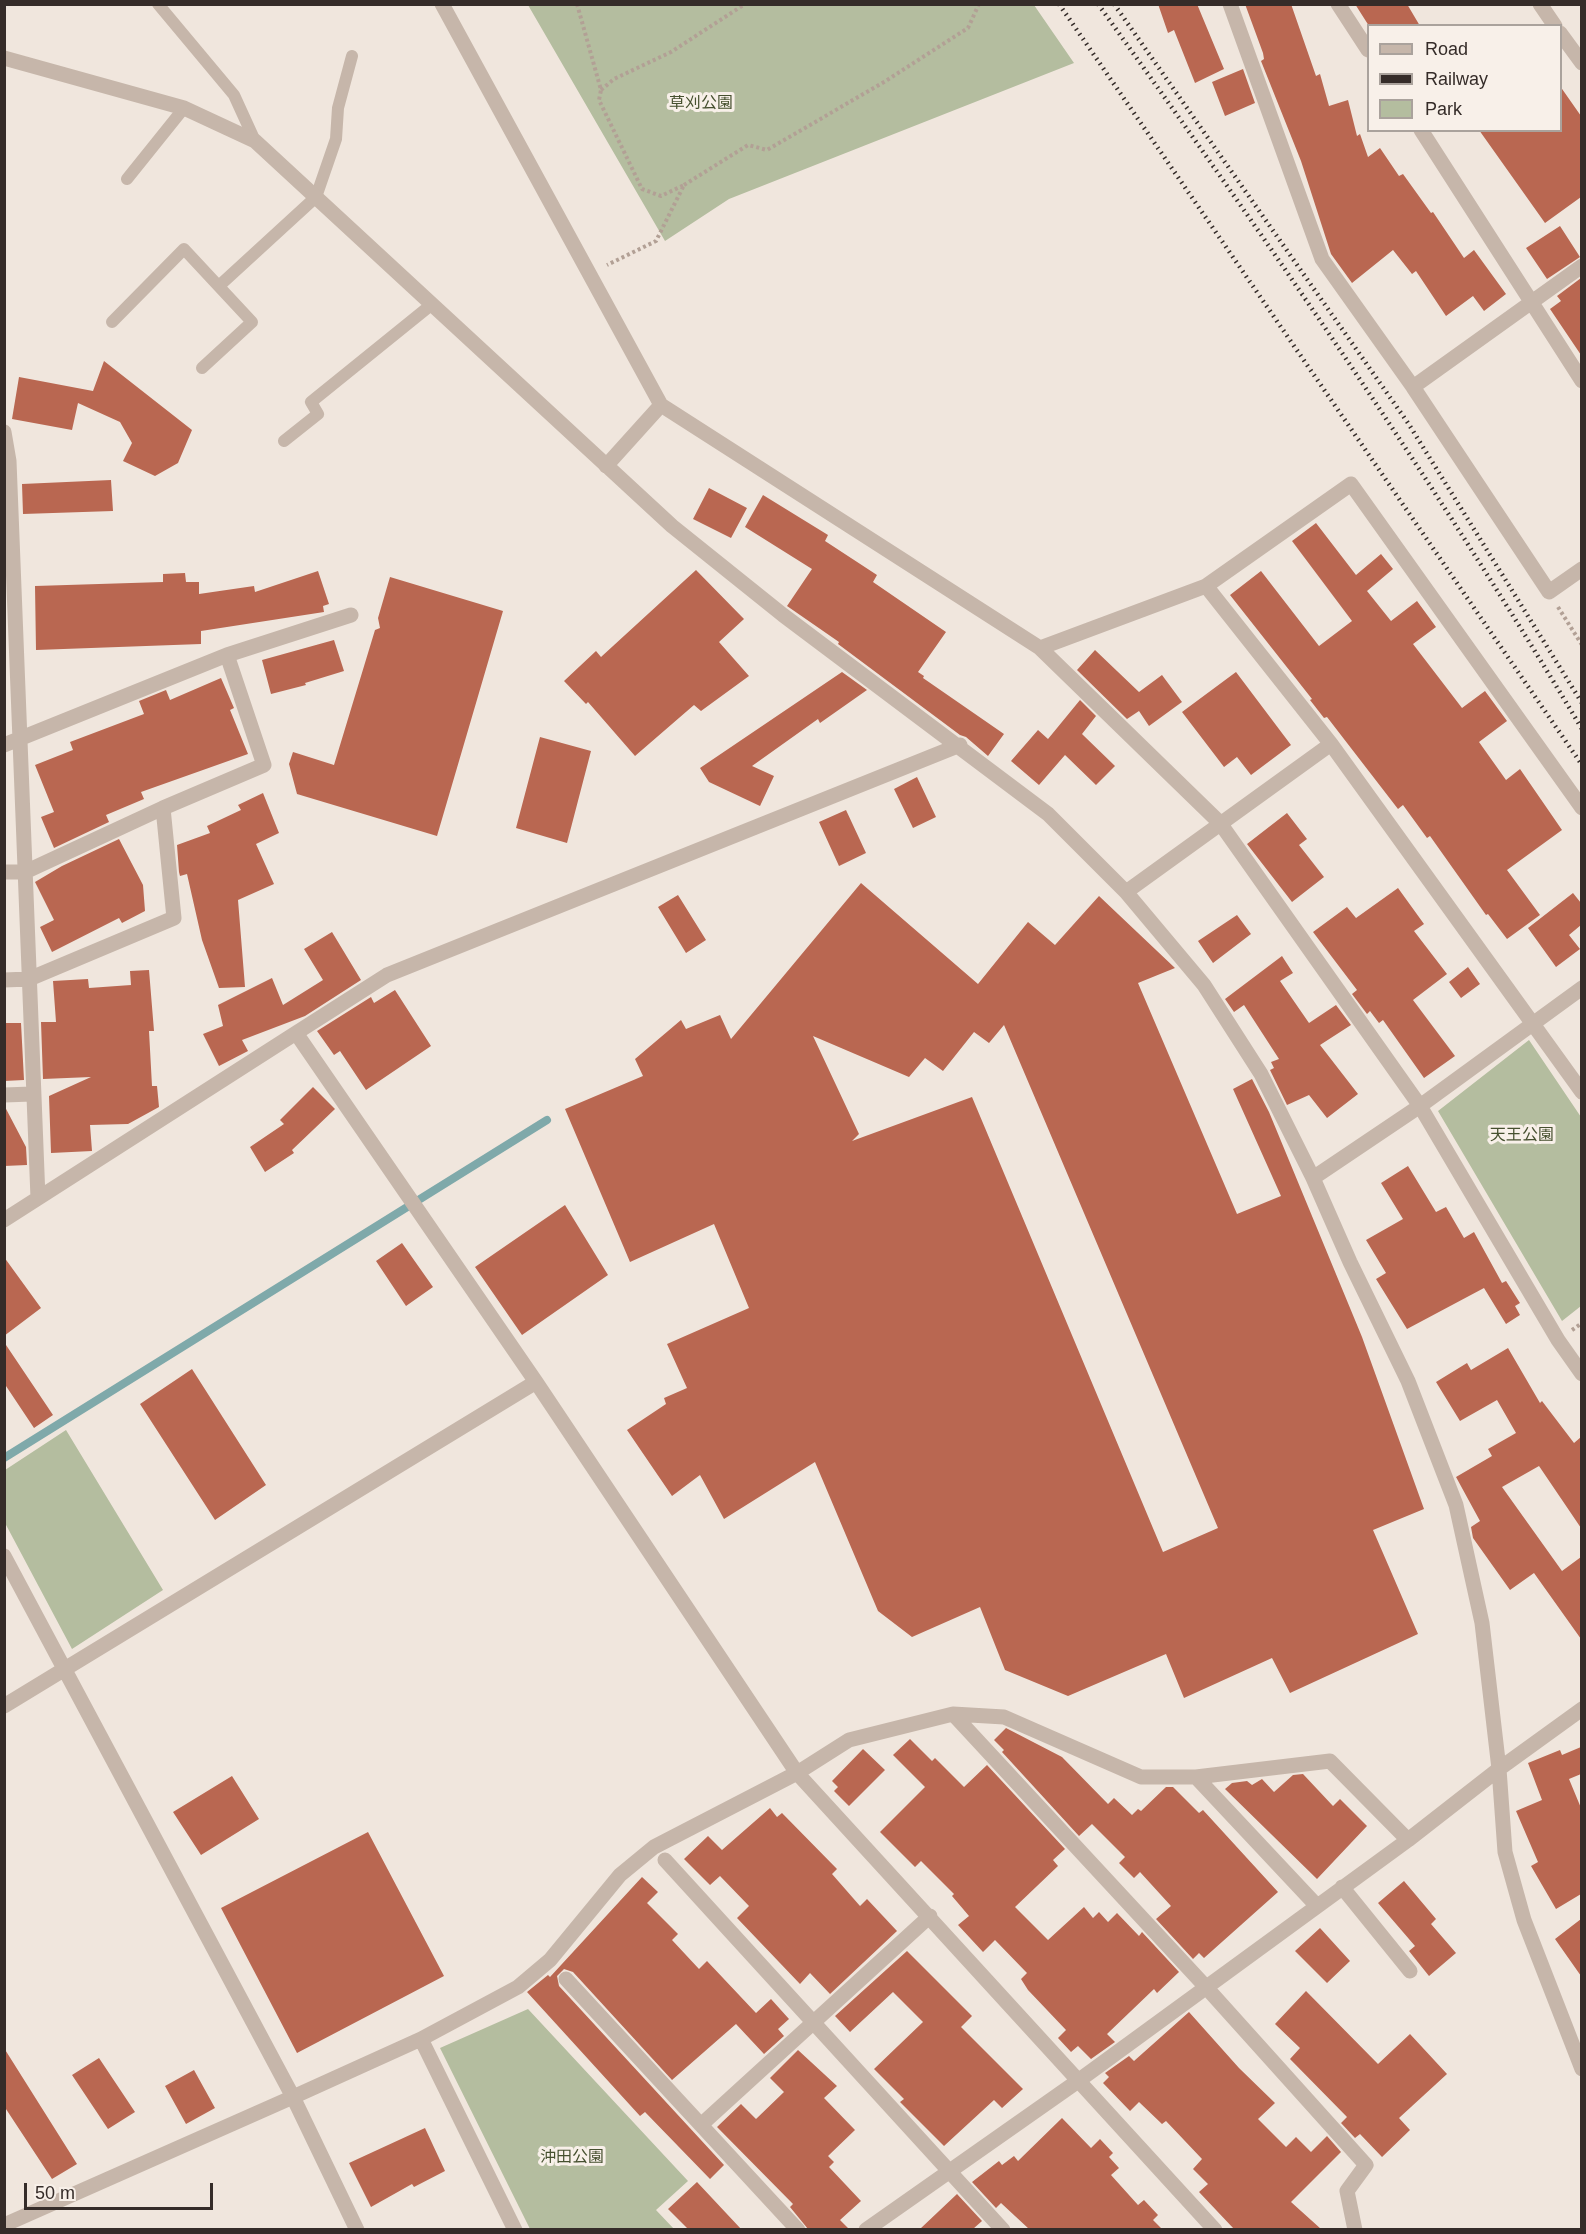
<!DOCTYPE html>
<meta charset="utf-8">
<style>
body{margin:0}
#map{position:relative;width:1586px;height:2234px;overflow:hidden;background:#f0e6dd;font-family:Helvetica,sans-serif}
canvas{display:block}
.frame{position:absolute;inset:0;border:6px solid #352c29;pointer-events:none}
.legend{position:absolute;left:1367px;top:24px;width:195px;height:108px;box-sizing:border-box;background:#f8f0e9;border:2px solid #aaa29c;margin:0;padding:8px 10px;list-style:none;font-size:18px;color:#352c29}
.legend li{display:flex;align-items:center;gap:12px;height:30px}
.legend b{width:30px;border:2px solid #aaa29c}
.scale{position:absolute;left:24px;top:2183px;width:189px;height:27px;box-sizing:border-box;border:3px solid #352c29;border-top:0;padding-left:8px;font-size:18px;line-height:21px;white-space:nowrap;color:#352c29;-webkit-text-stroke:4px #f8f0e9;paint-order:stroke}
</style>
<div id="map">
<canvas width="1586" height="2234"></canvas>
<div class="frame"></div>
<ul class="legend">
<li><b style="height:8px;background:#c6b6aa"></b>Road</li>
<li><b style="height:8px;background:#352c29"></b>Railway</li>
<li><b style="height:16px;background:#b4bd9f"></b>Park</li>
</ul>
<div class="scale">50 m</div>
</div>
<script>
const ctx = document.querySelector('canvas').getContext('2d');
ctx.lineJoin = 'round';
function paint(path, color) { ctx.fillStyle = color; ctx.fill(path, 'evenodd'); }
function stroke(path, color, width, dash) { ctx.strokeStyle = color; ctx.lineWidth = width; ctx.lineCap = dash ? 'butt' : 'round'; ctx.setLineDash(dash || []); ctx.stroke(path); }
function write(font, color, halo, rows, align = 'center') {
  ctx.font = font + ' Helvetica,"Noto Sans JP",sans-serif'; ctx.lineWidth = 6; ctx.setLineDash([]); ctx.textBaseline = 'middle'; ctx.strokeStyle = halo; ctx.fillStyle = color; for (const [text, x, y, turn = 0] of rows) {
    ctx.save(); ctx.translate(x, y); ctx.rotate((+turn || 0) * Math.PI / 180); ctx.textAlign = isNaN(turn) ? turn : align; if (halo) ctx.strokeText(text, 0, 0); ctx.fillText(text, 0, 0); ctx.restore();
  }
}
paint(new Path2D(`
 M528 5H1034L1074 63 729 199 665 241Z
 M1529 1040 1581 1117V1306L1562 1321 1438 1111Z
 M66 1430 163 1590 72 1649 5 1523V1470Z
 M528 2009 688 2181 656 2210 674 2229H530L440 2048Z`), '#b4bd9f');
stroke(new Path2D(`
 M4 1458 547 1120`), '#7fa9aa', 8);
paint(new Path2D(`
 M1158 4H1197L1224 69 1195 83 1174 30 1168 33Z
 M1245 4H1291L1316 76 1320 74 1329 106 1348 100 1357 136 1360 134 1368 157 1380 148 1399 176 1403 174 1431 213 1433 212 1464 258 1474 250 1506 294 1484 311 1473 296 1446 316 1416 271 1412 274 1393 250 1352 283 1331 254 1301 161 1261 61 1264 59 1263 53Z
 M1355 4H1407L1420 26H1369Z
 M1243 69 1255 103 1225 116 1212 82Z
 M1560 86 1581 116V197L1545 223 1479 130H1560Z
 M1560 226 1580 257 1547 279 1526 248Z
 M1581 278V355L1550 309 1561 301 1557 296Z
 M104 361 192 430 178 463 155 476 123 461 132 443 120 422 78 403 72 430 12 419 19 377 93 391Z
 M111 480 113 511 23 514 22 484Z
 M709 488 747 508 731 538 693 519Z
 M763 495 828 535 825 541 877 575 873 582 946 632 918 672 924 676 923 678 1004 734 988 756 966 737 960 735 838 644 839 642 787 606 812 569 745 527Z
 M1316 523 1356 575 1381 554 1393 569 1367 591 1391 621 1417 601 1436 627 1413 644 1462 708 1485 691 1507 721 1479 742 1506 780 1520 769 1562 830 1507 870 1540 915 1507 939 1488 914 1486 915 1430 836 1427 838 1403 805 1398 809 1327 717 1324 718 1310 700 1312 699 1230 595 1261 571 1319 646 1352 621 1292 541Z
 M696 570 744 619 719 642 749 676 701 711 694 705 635 756 588 702 586 704 564 681 596 651 601 657Z
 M318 571 329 604 323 606 324 612 201 631V644L36 650 35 586 163 582V574L185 573 186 582H199V594L254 586 255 592Z
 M390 577 503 611 437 836 297 794 289 764 293 752 334 765 375 630 380 628 378 618Z
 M334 640 344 671 305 683 306 685 271 694 262 660Z
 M1095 650 1139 692 1162 675 1182 702 1149 726 1139 711 1127 719 1077 670Z
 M842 672 867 690 820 723 818 719 752 766 774 776 760 806 709 782 700 768Z
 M1236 672 1291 745 1251 775 1237 757 1224 767 1182 712Z
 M221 678 234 708 230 710 248 754 141 792 144 799 106 815 109 822 54 848 41 817 54 812 35 765 73 750 70 742 144 714 139 701 166 690 170 700Z
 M1080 700 1096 716 1082 734 1115 766 1096 785 1065 755 1039 785 1011 761 1038 730 1048 739Z
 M540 737 591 751 567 843 516 828Z
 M917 777 936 817 913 828 894 789Z
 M263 793 279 833 256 844 274 884 238 900 245 987 219 988 202 940 187 874 180 876 179 872 177 845 210 833 207 826 241 810 238 805Z
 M846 810 866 853 839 866 819 822Z
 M1287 813 1307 839 1299 845 1324 877 1292 902 1247 844Z
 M119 839 143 885 145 911 122 923 119 918 52 952 40 927 54 920 35 882 62 866Z
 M861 883 978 984 1028 922 1055 945 1099 896 1175 968 1138 983 1237 1214 1281 1196 1233 1089 1252 1079 1269 1112 1362 1337 1424 1509 1373 1530 1418 1634 1290 1693 1272 1658 1184 1698 1166 1654 1068 1696 1005 1670 980 1607 912 1637 878 1611 815 1462 724 1519 700 1475 672 1496 627 1430 666 1404 664 1398 687 1388 667 1344 749 1308 714 1224 630 1262 565 1109 643 1076 635 1059 681 1020 686 1029 720 1015 731 1039ZM1004 1025 1218 1528 1163 1552 972 1097 852 1141 859 1134 813 1036 909 1077 925 1058 943 1071 974 1032 989 1043Z
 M1398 888 1424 924 1414 931 1447 974 1413 1000 1455 1056 1424 1078 1383 1020 1379 1023 1370 1011 1367 1014 1352 994 1357 990 1313 932 1347 907 1356 918Z
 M1573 893 1581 903V925L1569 935 1580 949 1556 967 1528 928Z
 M678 895 706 940 686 953 658 907Z
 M1237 915 1251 934 1213 963 1198 941Z
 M332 932 361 980 305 1016 242 1040 248 1051 219 1066 203 1034 223 1026 218 1005 272 978 283 1005 323 980 304 949Z
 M1282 956 1293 973 1280 981 1309 1023 1336 1005 1351 1025 1320 1045 1358 1094 1327 1118 1309 1095 1287 1105 1270 1070 1274 1068 1271 1062 1279 1059 1244 1005 1234 1012 1225 999Z
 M1468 967 1480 984 1461 998 1449 982Z
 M149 970 154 1031H149L152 1086H157L159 1107 128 1124 90 1125 92 1151 51 1153 49 1096 91 1077 43 1079 41 1022H56L53 981 88 979 89 988 131 985 130 971Z
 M395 990 431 1046 366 1090 340 1051 334 1055 317 1031 371 997 374 1003Z
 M4 1023H21L24 1080 4 1081Z
 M313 1087 335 1109 292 1150 294 1153 265 1172 250 1147 284 1124 280 1120Z
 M4 1105 26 1147 27 1165 4 1166Z
 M1408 1166 1436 1212 1446 1207 1464 1238 1474 1232 1502 1283 1506 1281 1520 1303 1515 1306 1520 1315 1506 1324 1484 1288 1407 1329 1376 1279 1386 1273 1366 1240 1403 1219 1381 1183Z
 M565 1205 608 1275 522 1335 475 1267Z
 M402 1243 433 1287 406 1306 376 1261Z
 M4 1257 41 1308 4 1336Z
 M4 1342 53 1415 34 1428 4 1383Z
 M1508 1348 1540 1403 1542 1401 1574 1443 1581 1437V1528L1539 1466 1502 1487 1562 1571 1581 1557V1639L1534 1573 1510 1590 1473 1538 1471 1527 1480 1521 1456 1477 1492 1456 1488 1449 1516 1433 1497 1400 1460 1421 1436 1382 1467 1363 1471 1370Z
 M192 1369 266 1485 215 1520 140 1404Z
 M1006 1728 1062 1757 1108 1804 1114 1798 1132 1815 1138 1809 1141 1811 1166 1787H1173L1199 1813 1203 1810 1278 1892 1204 1958 1199 1953 1193 1959 1156 1919 1171 1906 1140 1872 1134 1878 1119 1863 1125 1857 1092 1824 1079 1836 1002 1752 1004 1750 994 1740Z
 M910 1739 932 1761 935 1758 964 1787 987 1765 1065 1849 1053 1860 1058 1866 1015 1907 1048 1940 1084 1907 1093 1918 1099 1912 1108 1922 1117 1913 1139 1936 1142 1932 1179 1972 1157 1993 1154 1989 1107 2034 1115 2042 1091 2059 1078 2046 1071 2052 1058 2038 1066 2030 1028 1990 1021 1979 1027 1973 995 1940 983 1952 958 1925 969 1916 952 1896 954 1894 921 1861 915 1867 880 1832 925 1787 893 1755Z
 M1581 1747V1774L1569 1779 1581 1808V1894L1556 1909 1531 1866 1538 1862 1516 1811 1542 1800 1528 1763 1560 1750 1562 1755Z
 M863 1749 885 1770 849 1806 834 1791 838 1787 832 1781Z
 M1303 1774 1333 1806 1340 1799 1367 1826 1317 1879 1225 1789 1232 1783 1247 1781 1252 1785 1262 1779 1274 1792 1293 1775Z
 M232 1776 259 1819 201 1855 173 1812Z
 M770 1808 777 1817 782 1813 837 1869 832 1874 860 1906 867 1899 897 1931 830 1994 810 1973 800 1984 737 1918 749 1906 720 1876 710 1885 684 1859 708 1836 722 1850Z
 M368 1832 444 1976 297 2053 221 1908Z
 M642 1877 658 1892 647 1903 678 1934 672 1940 699 1969 707 1961 756 2013 771 1999 789 2019 778 2029 784 2036 764 2054 736 2024 672 2080 573 1972 564 1969 557 1976 559 1986 724 2165 710 2179 645 2112 640 2116 527 1992 548 1975 550 1977Z
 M1404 1881 1436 1919 1431 1924 1456 1953 1429 1976 1409 1951 1415 1946 1378 1903Z
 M1581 1919V1976L1555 1939Z
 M1320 1928 1350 1961 1327 1983 1295 1951Z
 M907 1951 972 2016 961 2027 1023 2089 1002 2108 994 2100 944 2146 900 2102 904 2099 874 2069 923 2022 893 1992 850 2032 835 2016Z
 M1306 1991 1378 2064 1410 2034 1447 2074 1399 2118 1410 2130 1382 2157 1360 2134 1355 2138 1341 2123 1347 2117 1290 2059 1300 2048 1275 2024Z
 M1189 2012 1239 2068 1275 2103 1258 2119 1286 2147 1296 2137 1311 2152 1327 2136 1341 2152 1291 2202 1321 2229H1234L1199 2192 1208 2184 1193 2169 1202 2159 1166 2121 1162 2124 1139 2102 1130 2111 1103 2083 1109 2077 1105 2073 1129 2056 1134 2061Z
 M4 2048 77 2164 52 2179 4 2106Z
 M798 2050 837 2086 824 2098 855 2130 828 2156 834 2162 829 2167 861 2201 840 2220 849 2229H808L790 2207 793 2204 717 2127 741 2104 756 2119 784 2092 770 2078Z
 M99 2058 135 2112 108 2129 72 2075Z
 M194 2070 215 2108 186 2124 165 2086Z
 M1062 2118 1091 2148 1100 2139 1113 2153 1109 2157 1119 2168 1111 2175 1138 2205 1144 2200 1158 2215 1153 2220 1162 2229H1029L1001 2203 996 2208 972 2182 999 2161 1002 2165 1014 2156 1018 2161Z
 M425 2128 445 2171 414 2187 412 2184 371 2207 349 2163Z
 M697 2182 741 2229H688L668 2209Z
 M957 2194 982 2221 973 2229H920Z`), '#b96751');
stroke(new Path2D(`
 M577 4 601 90 599 100 642 189 661 196 684 185 656 241 607 265
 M601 90 614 79 671 52 745 4
 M684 185 748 145 767 150 884 82 968 28 979 4
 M1558 607 1582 645
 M1572 1330 1582 1323`), '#b2a095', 4, [3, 3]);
stroke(new Path2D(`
 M158 4 234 95 255 141
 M127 179 184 108
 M220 285 316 197 336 139 338 108 352 56
 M112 322 184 249 252 322 202 368
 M284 441 318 414 311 402 431 305`), '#c6b6aa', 12);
stroke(new Path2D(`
 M442 4 661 405 1040 648 1220 823 1420 1106 1558 1340 1582 1374
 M1230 4 1322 259 1413 387 1549 592 1582 569
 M1338 4 1368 50
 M1540 4 1555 26
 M1560 33 1582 63
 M4 58 184 108 255 141 672 526 783 615 1048 814 1126 892 1204 985 1261 1074 1313 1178 1350 1262 1408 1381 1456 1505 1482 1623 1499 1769 1505 1852 1524 1920 1582 2069
 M1421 130 1582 381
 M1413 387 1582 266
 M4 432 9 461 38 1198
 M606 466 661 405
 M1206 586 1331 744 1582 1092
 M1040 648 1206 586 1351 484 1582 808
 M227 655 351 615
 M4 745 227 655 264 765 163 808 25 872H4
 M1126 892 1331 744
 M4 980 29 979 174 918 163 808
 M296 1033 387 975 960 745
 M4 1095 32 1094
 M1313 1178 1420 1106 1582 988
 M4 1220 296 1033 536 1382 797 1773 1215 2230
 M4 1556 293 2097 4 2225
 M4 1706 536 1382
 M1196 1777 1317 1906
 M665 1860 1003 2230
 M1342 1887 1410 1971
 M566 1979 798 2230
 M421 2039 518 1987 550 1960 620 1875 654 1847 797 1773 849 1740 953 1714
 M702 2124 930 1916
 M357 2230 293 2097 421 2039 515 2230
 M866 2230 1078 2081 1408 1840 1499 1769 1582 1709
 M1355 2230 1347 2191 1366 2165 1205 1986 953 1714 1004 1717 1141 1777H1196L1330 1761 1408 1840`), '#c6b6aa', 15);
stroke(new Path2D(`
 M1059 4 1582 765
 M1098 4C1268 241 1433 479 1582 729
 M1114 4 1408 423 1582 703`), '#352c29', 4.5, [1.5, 4.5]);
write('16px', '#46502f', '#f8f0e9', [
 ["草刈公園",701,104],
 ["天王公園",1522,1136],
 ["沖田公園",572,2158]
]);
</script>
